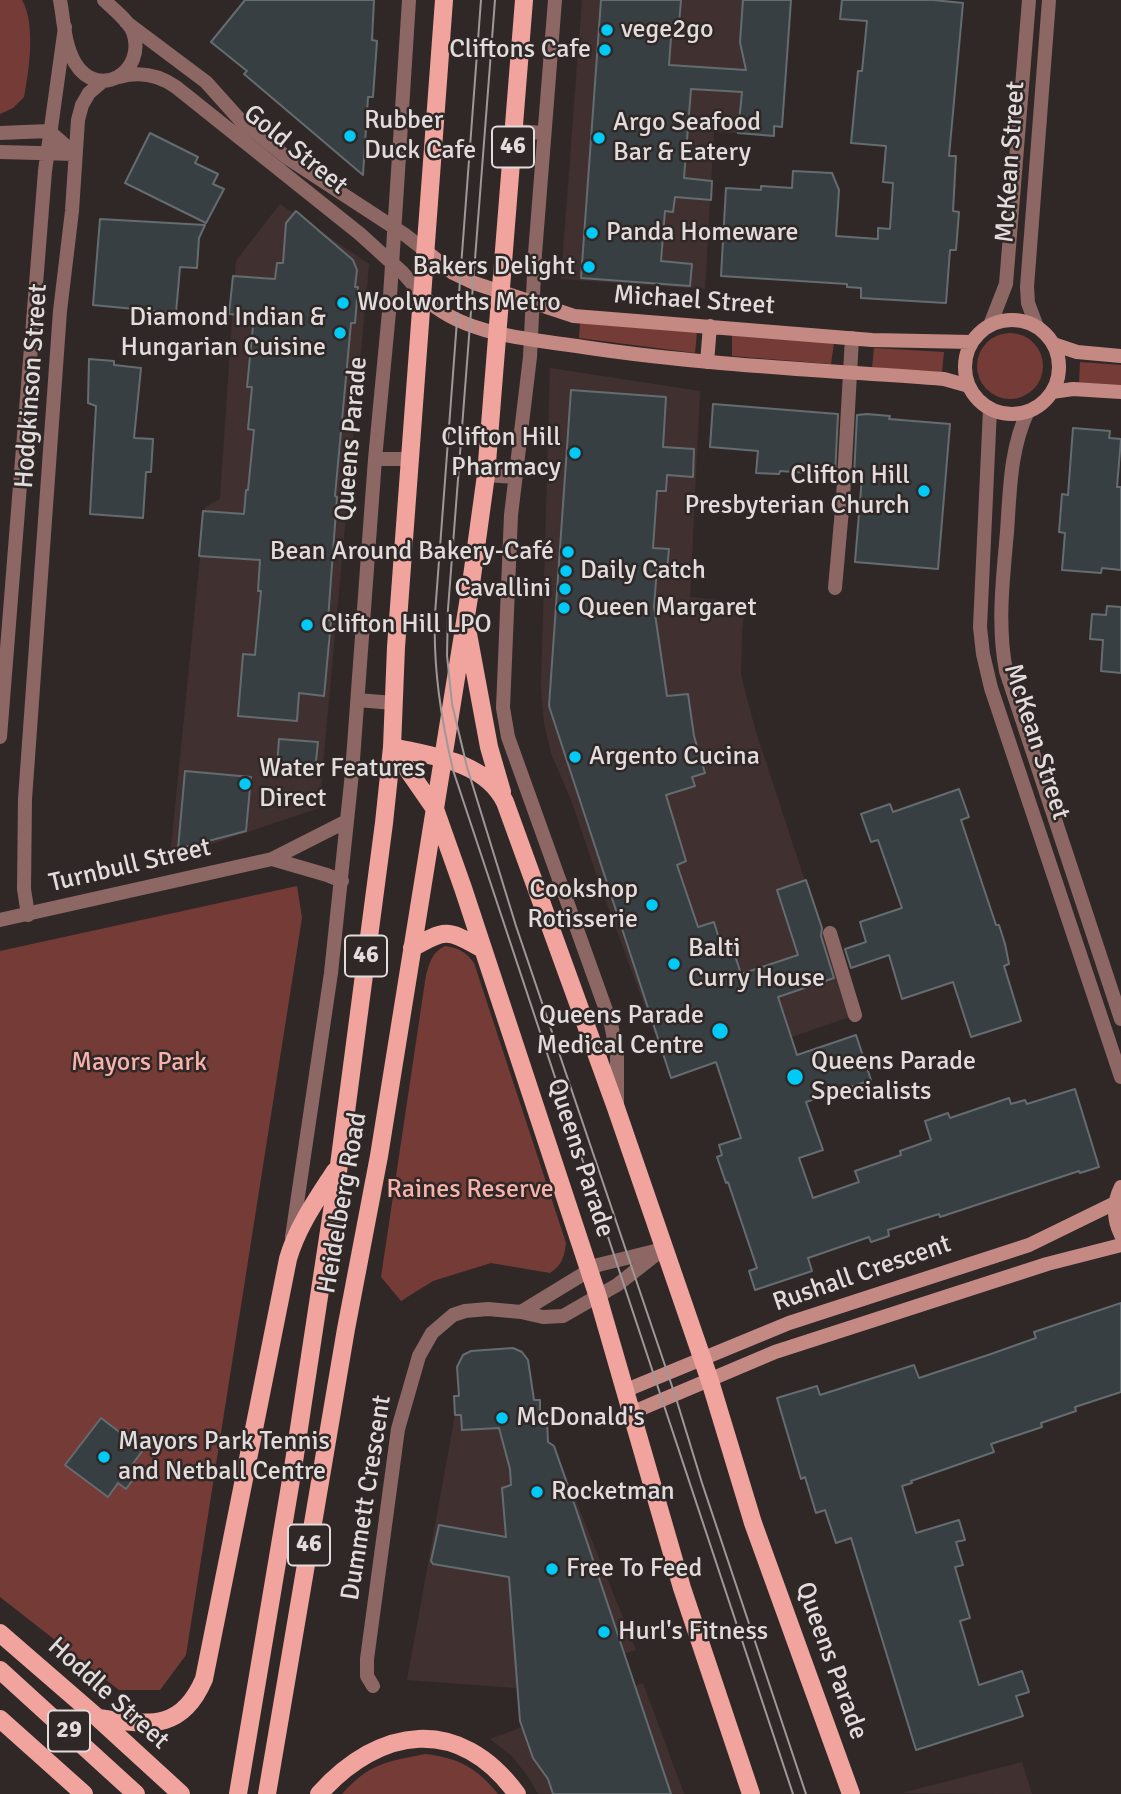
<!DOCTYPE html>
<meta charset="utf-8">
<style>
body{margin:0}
canvas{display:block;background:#302827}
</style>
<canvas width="1121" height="1794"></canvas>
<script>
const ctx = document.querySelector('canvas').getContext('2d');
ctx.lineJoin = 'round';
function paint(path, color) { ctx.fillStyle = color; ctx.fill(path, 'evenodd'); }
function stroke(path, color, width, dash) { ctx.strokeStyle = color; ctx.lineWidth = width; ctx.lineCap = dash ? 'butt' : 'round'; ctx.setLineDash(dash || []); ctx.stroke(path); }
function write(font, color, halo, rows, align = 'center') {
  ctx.font = font + ' Signika,sans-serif'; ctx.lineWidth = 5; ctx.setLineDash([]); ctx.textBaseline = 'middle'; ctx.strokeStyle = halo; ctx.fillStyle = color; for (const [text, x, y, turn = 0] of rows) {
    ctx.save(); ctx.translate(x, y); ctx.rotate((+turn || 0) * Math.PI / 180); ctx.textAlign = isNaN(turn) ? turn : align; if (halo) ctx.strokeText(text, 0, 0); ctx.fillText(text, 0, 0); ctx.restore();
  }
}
paint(new Path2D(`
 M582 0H786L775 135 714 132 705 289 561 279Z
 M280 204 369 264 319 808 170 858 205 507 220 499 236 261Z
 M550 368 700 391 690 597 745 603 742 632 741 675 755 729 850 1017 671 1078 599 882 571 800 551 753 544 723 541 688Z
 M513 1348 522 1352 528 1360 534 1400H540V1415H543L544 1421H547L548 1443 554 1446 636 1650 516 1688 407 1680 455 1415 454 1396 459 1395 458 1362 463 1355 471 1351Z
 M643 1683 684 1794H538L529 1778 512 1756 490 1739Z
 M1022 1762 1032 1794 902 1793Z`), '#403130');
paint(new Path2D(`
 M0 0H22C36 24 29 71 24 97L13 108 0 114Z
 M580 323 697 332 695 353 579 338Z
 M977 366a33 33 0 1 1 66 0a33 33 0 1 1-66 0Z
 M732 335 834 343 831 364 732 356Z
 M874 348 944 352 942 372 872 368Z
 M1080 362 1121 365V387L1079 384Z
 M297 886 302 918 186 1655 160 1690H119L0 1597V951Z
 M445 946C459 948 466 952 474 963L566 1243C564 1257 563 1264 550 1273L491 1263 433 1281 401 1301 381 1277 426 975C430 962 432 952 445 946Z
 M425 1754C459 1758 477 1768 498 1794H342C370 1763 386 1762 425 1754Z`), '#753b37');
const building = new Path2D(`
 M245 0H374L372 40 377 41 373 97H368L363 175 244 74 247 71 211 42Z
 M601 0H681L679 24H672L669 65 746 70 740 42 743 0H791L782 127 774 126V136L738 133 742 92 691 89 684 178 712 181 711 200 675 197 673 212 665 211 661 261 692 264 690 286 581 278Z
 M842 0H933L963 3 949 156H956L953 211 959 212 956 250H950L946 303 861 298V288L847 287V284L721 276 726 188 761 190V186L792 188 793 171 832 173 839 190 836 236 878 239V228L890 229 893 183 883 182 886 146 851 143 858 71H862L867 21 840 19Z
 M150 133 198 157 195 163 218 174 213 184 224 189 206 223 125 183Z
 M296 211 353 260 357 270 355 287H358L355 323H351L335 496 337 497 328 620 331 621 324 696 299 693 297 721 238 716 243 654 255 655 261 591H258L260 560 199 556 203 511 244 514 246 490H248L254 430 248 429 252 387H247L254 316 229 314 233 276 275 279 277 263H283L286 223Z
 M100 219 205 225 199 238 197 268 180 267 176 313 93 305Z
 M89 359 114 361V365L141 368 134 438 153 439 151 472H146L143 518 90 514 96 406 88 403Z
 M571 390 666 397 663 447 694 449 693 477 667 475 666 491H657L653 548 669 549 667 569 657 568 654 607 667 696 688 694 694 736 705 773 692 777 695 786 666 795 686 861 677 865 698 927 714 922 720 942 723 941 724 945 731 943 741 974 798 955 777 890 806 880 822 928 821 936 834 978 778 997 797 1055 856 1035 871 1080 806 1102 823 1150 799 1158 813 1198 859 1182 855 1171 901 1155 900 1151 931 1140 925 1121 948 1113 950 1118 1009 1098 1011 1104 1025 1100 1027 1104 1075 1089 1099 1167 1080 1173 1079 1171 940 1217 939 1214 888 1230 889 1236 871 1242 869 1237 808 1258 812 1271 755 1290 749 1271 757 1268 728 1182 726 1183 717 1157 722 1155 719 1145 741 1138 716 1062 671 1078 549 706Z
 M713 404 838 414 835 475 780 471 779 474 756 473 758 451 710 447Z
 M867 414 890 416 889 419 950 424 938 569 855 562 862 477H854L857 415Z
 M1073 428 1110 431 1109 438 1121 439 1117 487H1121V570L1102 568 1101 573 1062 570 1065 533 1059 532 1062 494 1068 495Z
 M1107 606 1121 607V673L1101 671 1103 640 1090 639 1092 614 1106 615Z
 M279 739 318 742 315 771 277 767Z
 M185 771 251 777 246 831 178 849Z
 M959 789 969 817 961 820 996 925H999L1005 944 1009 964 1004 966 1021 1021 971 1037 953 982 902 999 889 955 851 968 845 949 866 942 860 922 902 908 878 840 871 842 861 814 890 804 893 812Z
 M1121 1303V1392L1075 1407 1076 1411 1041 1423 1042 1427 991 1444 994 1452 911 1481 912 1483 902 1486 916 1533 959 1520 965 1540 956 1542 963 1565 955 1567 970 1618 960 1621 979 1685 1022 1671 1029 1692 1016 1696 1023 1716 916 1750 851 1538 836 1543 825 1510 816 1513 805 1477 801 1479 777 1398 817 1386 820 1395 914 1365 919 1378 991 1354 1036 1338 1034 1332Z
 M513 1348 522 1352 528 1360 534 1400H540V1415H543L544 1421H547L548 1442 554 1446 577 1512 671 1794H553L548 1779 533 1758 520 1721 509 1577 433 1564 431 1561 439 1525 506 1537 502 1488 511 1485 510 1469 499 1428 462 1430 461 1415H455L454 1396H459L457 1367 463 1355 471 1351Z
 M101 1418 143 1450 132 1465 140 1470 126 1489 118 1483 108 1497 65 1465Z`);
paint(building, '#373f42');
stroke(building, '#646c70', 2);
stroke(new Path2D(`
 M60 0C64 21 64 44 75 63 98 101 147 72 133 32 128 20 113 9 104 0
 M555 0 535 254 530 357 511 515 503 708 508 737 611 1024 617 1055V1104
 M126 22 206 82 241 121 289 159 404 234 427 252
 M119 77C140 71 159 75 176 87L360 234 403 273 423 296
 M514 131 544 133
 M0 133 49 131 75 154
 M0 152 75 154
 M990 325 1006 284 1029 0
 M1037 327 1028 303 1027 287 1049 0
 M990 409 980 627 983 654 991 688 1121 1077
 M1028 411C1010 449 1010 490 1007 532 1003 579 997 624 1006 671L1121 1019
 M375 459H411
 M486 475 515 477
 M835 588 843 498 852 338
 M358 700 393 703
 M0 737 45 171 65 27
 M272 859 327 875 342 881
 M28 915 24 889 25 799 60 311 72 211 78 120 82 105 89 93 103 81
 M0 920 272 859 347 821
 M830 933 855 1015
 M292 1237 331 973 352 773 375 459 389 312 409 0
 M521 1312 598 1265 659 1250
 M373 1686 367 1676V1659L398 1429 419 1356 432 1333 453 1315 465 1311 488 1309 521 1312 543 1317 563 1316 617 1285 663 1249`), '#8d6764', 14);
stroke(new Path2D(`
 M427 252 453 273 474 283 574 316 872 340 972 342
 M423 296C461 336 532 339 583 347 702 365 823 370 944 379L969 386
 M965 367a47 47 0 1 1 94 0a47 47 0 1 1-94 0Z
 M1053 344 1077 352 1121 356
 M707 362 710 326
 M1052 392 1073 389 1121 392
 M1121 1187C1113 1203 1113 1219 1121 1235
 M624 1391 789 1323 1029 1245 1115 1203
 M631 1413 775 1352 1047 1264 1121 1245`), '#c58984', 14);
stroke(new Path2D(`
 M468 634 489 747 502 792
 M392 747C431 756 485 761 505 802L616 1108 710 1381 753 1523 851 1794
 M392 747 435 809 463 888 598 1297 682 1588 751 1794
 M412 948C448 928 447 930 483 949
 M0 1633 98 1718 181 1794
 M0 1670 136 1794
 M98 1718C147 1724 181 1733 204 1679L288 1259C297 1227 317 1199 335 1171
 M0 1719 84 1794
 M238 1794 293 1468 339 1165 384 823 392 747 396 647 444 0
 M267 1794 346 1329 379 1156 470 591 486 475 524 0
 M319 1794C380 1726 459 1715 517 1794`), '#f0a49d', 18);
stroke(new Path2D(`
 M481 0 435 614C433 668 441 718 453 770L793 1794
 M495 0 448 609 447 655 452 704 467 767 516 926 675 1395 702 1483 806 1794`), '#9f9898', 2);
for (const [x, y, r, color] of [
 [607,30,7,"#00cbf8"],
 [605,50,7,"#00cbf8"],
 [350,136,7,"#00cbf8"],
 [599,138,7,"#00cbf8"],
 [592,233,7,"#00cbf8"],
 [589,267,7,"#00cbf8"],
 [343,303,7,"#00cbf8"],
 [340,333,7,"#00cbf8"],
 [575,453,7,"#00cbf8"],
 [924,491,7,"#00cbf8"],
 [568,552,7,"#00cbf8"],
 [566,571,7,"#00cbf8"],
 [565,589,7,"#00cbf8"],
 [564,608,7,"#00cbf8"],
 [307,625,7,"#00cbf8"],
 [575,757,7,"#00cbf8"],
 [245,784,7,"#00cbf8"],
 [652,905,7,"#00cbf8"],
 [674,964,7,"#00cbf8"],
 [720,1031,9,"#00cbf8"],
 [795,1077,9,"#00cbf8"],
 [502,1418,7,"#00cbf8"],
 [104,1457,7,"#00cbf8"],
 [537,1492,7,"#00cbf8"],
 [552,1569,7,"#00cbf8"],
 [604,1632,7,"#00cbf8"]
]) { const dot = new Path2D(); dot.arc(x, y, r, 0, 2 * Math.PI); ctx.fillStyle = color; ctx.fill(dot); stroke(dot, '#302827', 2.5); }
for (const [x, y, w] of [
 [513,147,42],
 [366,956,42],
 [309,1545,42],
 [69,1731,42]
]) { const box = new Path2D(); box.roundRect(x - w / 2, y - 20.5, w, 41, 5); ctx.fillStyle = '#302827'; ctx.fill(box); stroke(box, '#e2dcdc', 2); }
write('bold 24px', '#e2dcdc', null, [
 ["46",513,147],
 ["46",366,956],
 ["46",309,1545],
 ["29",69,1731]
]);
write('26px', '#e2dcdc', '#302827', [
 ["vege2go",621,30],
 ["Cliftons Cafe",591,50,"right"],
 ["Rubber",364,121],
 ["Duck Cafe",364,151],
 ["Argo Seafood",613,123],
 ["Bar & Eatery",613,153],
 ["Panda Homeware",606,233],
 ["Bakers Delight",575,267,"right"],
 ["Woolworths Metro",357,303],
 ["Diamond Indian &",326,318,"right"],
 ["Hungarian Cuisine",326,348,"right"],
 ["Clifton Hill",561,438,"right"],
 ["Pharmacy",561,468,"right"],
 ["Clifton Hill",910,476,"right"],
 ["Presbyterian Church",910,506,"right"],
 ["Bean Around Bakery-Café",554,552,"right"],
 ["Daily Catch",580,571],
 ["Cavallini",551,589,"right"],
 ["Queen Margaret",578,608],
 ["Clifton Hill LPO",321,625],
 ["Argento Cucina",589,757],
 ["Water Features",259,769],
 ["Direct",259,799],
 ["Cookshop",638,890,"right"],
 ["Rotisserie",638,920,"right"],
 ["Balti",688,949],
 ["Curry House",688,979],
 ["Queens Parade",704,1016,"right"],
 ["Medical Centre",704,1046,"right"],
 ["Queens Parade",811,1062],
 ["Specialists",811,1092],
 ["McDonald's",516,1418],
 ["Mayors Park Tennis",118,1442],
 ["and Netball Centre",118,1472],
 ["Rocketman",551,1492],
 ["Free To Feed",566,1569],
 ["Hurl's Fitness",618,1632]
], 'left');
write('26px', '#e2dcdc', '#302827', [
 ["Gold Street",295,150,39],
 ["McKean Street",1011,162,-86],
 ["Michael Street",694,301,4],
 ["Hodgkinson Street",32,386,-86],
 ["Queens Parade",352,439,-85],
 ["McKean Street",1036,742,72],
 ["Turnbull Street",130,866,-13],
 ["Queens Parade",580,1158,72],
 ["Heidelberg Road",343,1203,-80],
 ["Rushall Crescent",862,1274,-19],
 ["Dummett Crescent",367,1498,-81],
 ["Queens Parade",831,1661,70],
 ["Hoddle Street",108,1694,42]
]);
write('26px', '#f8b2ab', '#302827', [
 ["Mayors Park",139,1063],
 ["Raines Reserve",470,1190]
]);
</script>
